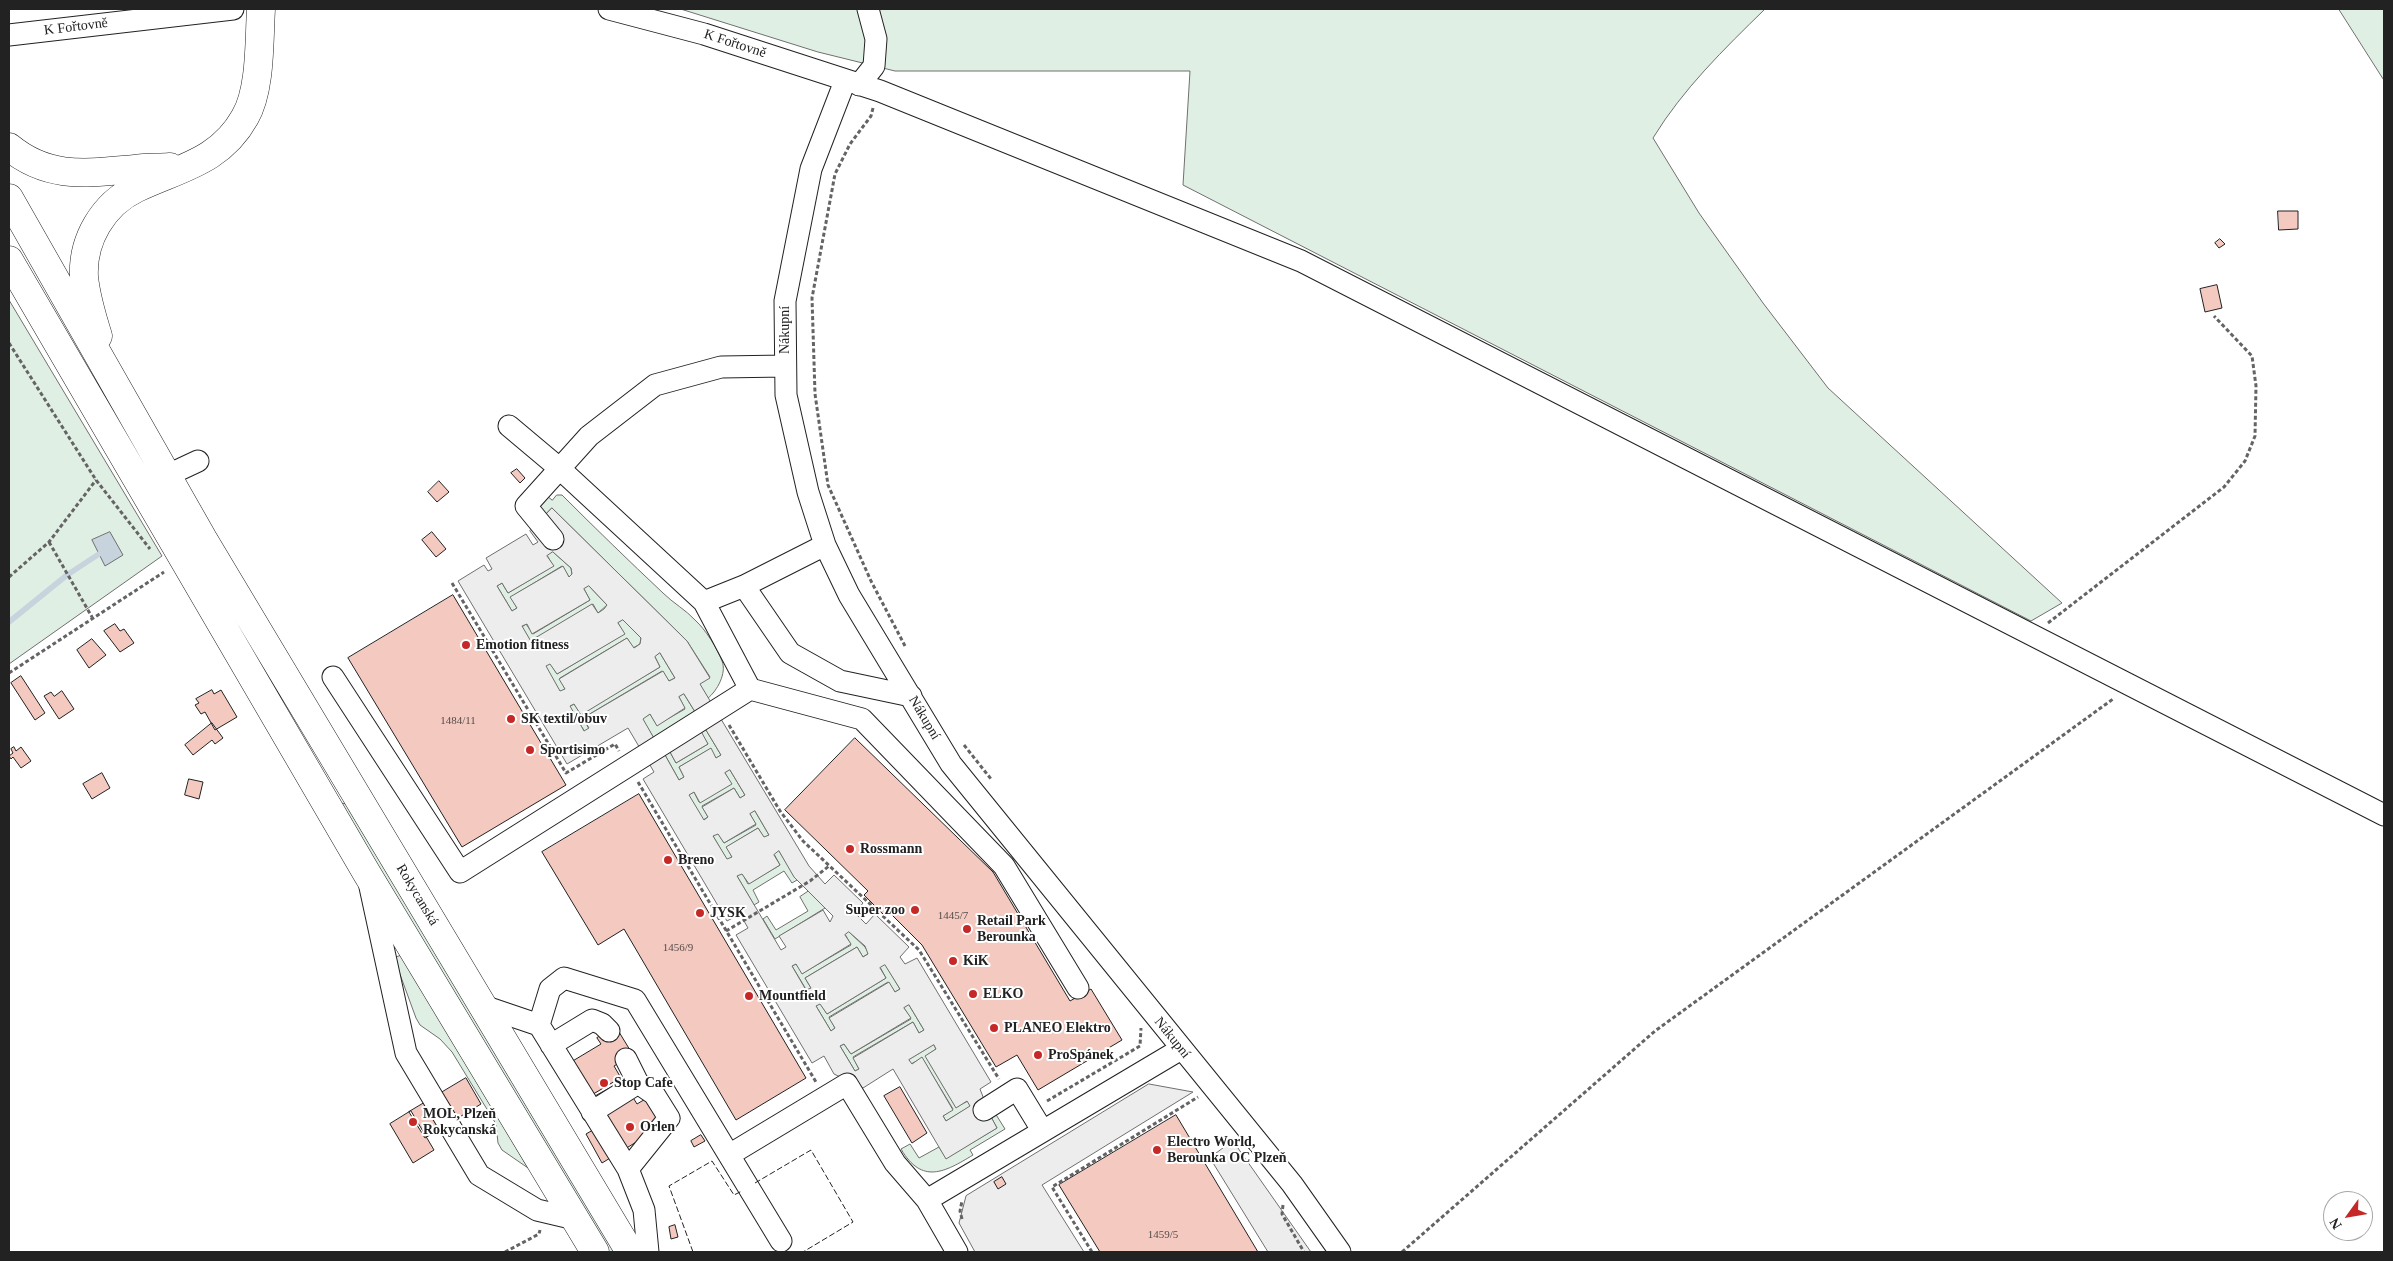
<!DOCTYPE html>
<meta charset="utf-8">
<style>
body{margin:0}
#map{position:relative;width:2393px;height:1261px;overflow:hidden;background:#fff;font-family:Georgia,serif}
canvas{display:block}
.frame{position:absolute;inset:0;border:10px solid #222;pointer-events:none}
.north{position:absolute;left:2323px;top:1191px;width:50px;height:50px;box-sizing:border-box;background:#fff;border:1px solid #a7a7a7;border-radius:50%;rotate:238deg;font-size:14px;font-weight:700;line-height:20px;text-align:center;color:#222}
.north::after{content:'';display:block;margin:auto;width:18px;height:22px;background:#c62828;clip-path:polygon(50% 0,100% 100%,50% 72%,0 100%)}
</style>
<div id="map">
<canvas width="2393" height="1261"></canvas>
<div class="frame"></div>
<div class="north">N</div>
</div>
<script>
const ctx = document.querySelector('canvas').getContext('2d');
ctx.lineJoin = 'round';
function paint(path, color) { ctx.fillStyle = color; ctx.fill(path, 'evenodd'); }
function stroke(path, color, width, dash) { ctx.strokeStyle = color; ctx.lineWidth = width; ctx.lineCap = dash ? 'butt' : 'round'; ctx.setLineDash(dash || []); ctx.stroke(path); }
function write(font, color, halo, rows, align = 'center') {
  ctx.font = font + ' Georgia,serif'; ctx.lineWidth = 4; ctx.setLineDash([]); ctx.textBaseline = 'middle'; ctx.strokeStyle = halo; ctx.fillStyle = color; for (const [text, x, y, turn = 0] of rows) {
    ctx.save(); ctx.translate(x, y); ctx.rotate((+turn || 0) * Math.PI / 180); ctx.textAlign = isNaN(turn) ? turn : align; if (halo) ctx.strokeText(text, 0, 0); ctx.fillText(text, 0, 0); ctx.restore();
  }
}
const green = new Path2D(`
 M681 9H1765C1724 49 1683 89 1653 138L1699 213 1763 303 1828 388 2062 603 2031 621 1183 185 1190 71H895L818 52Z
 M2339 9H2384V80Z
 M9 300 162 556 9 664Z
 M557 495H562C595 528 629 561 663 593 673 603 686 610 695 620 706 630 717 648 722 661 727 673 717 691 708 698L699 684 710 677 687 641 552 508 543 517 538 506 547 496 552 500Z
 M553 552 571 568 572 574 569 577 562 566 511 597 517 608 512 611 497 586 502 583 508 593 553 566 547 555Z
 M589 586 607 605 598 613 593 604 535 639 541 648 536 651 522 627 526 624 533 634 590 600 584 589Z
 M623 620 641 638 640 644 633 648 627 638 560 678 565 689 560 692 545 666 550 663 557 674 624 634 618 623Z
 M660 653 675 678 669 681 662 671 583 718 589 729 585 732 569 707 574 704 581 714 660 667 655 657Z
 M684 694 697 715 655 740 642 719 650 714 657 725 685 709 679 697Z
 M706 730 721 755 716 758 710 749 679 767 684 777 679 780 665 755 670 752 676 763 708 744 701 733Z
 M730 770 745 795 740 798 734 788 702 806 708 817 703 820 688 795 694 792 699 802 731 784 725 773Z
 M341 803 347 804 615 1252H605Z
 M755 811 769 835 764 838 758 828 727 847 732 857 727 860 713 836 718 833 724 843 756 825 750 814Z
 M779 851 797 880 792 883 784 871 753 890 759 902 754 905 737 876 742 873 748 884 780 865 774 854Z
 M809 891 825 908 775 939 763 919 767 916 776 930 808 911 800 897Z
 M849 932 865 947 869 953 863 957 857 947 805 978 811 988 807 991 792 966 796 964 803 973 851 945 845 934Z
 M403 955 528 1168 502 1150 498 1143 496 1124 452 1052 440 1039 420 1025 416 1018 394 958Z
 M885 964 900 989 895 992 888 982 829 1017 835 1028 831 1031 816 1006 820 1003 827 1014 886 978 880 967Z
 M909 1005 924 1030 919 1033 913 1022 853 1057 859 1069 855 1071 840 1046 844 1044 851 1054 911 1019 904 1008Z
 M934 1045 936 1049 926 1056 956 1107 968 1101 971 1106 946 1121 943 1116 953 1109 922 1058 911 1064 909 1060Z
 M995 1113 1005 1129 970 1150 973 1155C945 1172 922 1185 901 1149L910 1144 919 1158 939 1147 946 1158 997 1128 990 1115Z`);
paint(green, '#e0efe3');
stroke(green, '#6f6f6f', 1);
const parking = new Path2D(`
 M552 508 687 641 710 678 700 684 809 866 825 884 834 875 863 903 855 913 866 924 875 914 909 947 900 957 905 964 917 958 991 1082 980 1089 990 1115 997 1128 946 1159 893 1069 863 1088 834 1074 824 1056 812 1063 736 935 748 928 740 914 727 921 643 779 654 772 628 728 567 764 458 581 484 565 488 571 492 569 486 558 526 534 533 545 538 542 530 531ZM553 552 571 568 572 574 569 577 563 566 510 597 517 608 512 611 497 586 502 583 508 593 554 566 547 556ZM589 586 607 605 604 609 598 613 592 604 535 638 540 647 536 650 522 626 527 624 532 634 590 600 584 589ZM623 620 641 638 640 644 634 648 627 638 559 679 565 689 560 691 546 666 550 664 557 674 625 634 618 623ZM660 653 675 678 669 681 663 671 583 718 589 728 584 731 570 706 574 704 581 715 660 667 655 657ZM684 694 697 715 655 740 643 719 650 714 657 726 685 708 679 697ZM706 730 721 755 716 758 711 748 679 767 684 777 679 780 665 755 670 752 676 763 708 744 702 733ZM730 770 745 795 740 798 734 788 702 807 708 817 704 820 689 795 694 792 700 803 732 784 725 773ZM755 811 769 835 764 837 758 828 726 847 732 857 727 859 713 836 718 834 724 843 756 824 750 814ZM779 851 794 877 833 916 830 922 823 910 779 936 786 947 781 950 737 876 742 874 749 884 780 865 774 855ZM849 932 865 946 868 954 863 957 857 947 805 978 811 988 806 990 792 966 796 964 802 974 851 944 845 935ZM885 965 900 989 895 992 889 982 829 1018 835 1028 831 1031 816 1006 820 1004 827 1014 886 978 880 968ZM909 1005 924 1030 919 1033 913 1022 853 1058 859 1069 855 1071 840 1046 844 1044 851 1054 911 1018 904 1008ZM934 1045 936 1049 925 1056 956 1108 967 1101 970 1106 946 1121 943 1116 953 1110 922 1057 912 1064 909 1060Z
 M1149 1084 1193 1092 1042 1185 1084 1252H975L959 1223 966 1196Z
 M1233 1141 1311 1252H1268L1210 1158Z`);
paint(parking, '#ededed');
stroke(parking, '#6f6f6f', 1);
const water = new Path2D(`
 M110 532 123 555 105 566 92 540Z`);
paint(water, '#c7d3dd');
stroke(water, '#6f6f6f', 1);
stroke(new Path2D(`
 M9 622 67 575 99 554`), '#c7d3dd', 5.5);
const building = new Path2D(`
 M2278 211H2298V229L2279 230Z
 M2220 239 2225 244 2219 248 2215 243Z
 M2217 285 2222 308 2205 312 2200 289Z
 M517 469 525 478 520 483 511 473Z
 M439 481 449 492 437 502 428 492Z
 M432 532 446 549 436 557 422 540Z
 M453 595 566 785 462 847 348 658Z
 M115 624 120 631 124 629 134 643 120 652 104 631Z
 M92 639 106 655 89 668 77 650Z
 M21 676 45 713 35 720 11 683Z
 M212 690 214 694 221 690 237 717 215 730 205 712 201 714 195 705 199 703 196 699Z
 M62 691 74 709 59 719 44 696 51 692 54 696Z
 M212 723 223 738 215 744 212 740 193 755 185 745Z
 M855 738 993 872 1070 1001 1091 989 1122 1040 1038 1090 1017 1055 996 1067 922 945 887 910 883 914 864 895 868 891 785 810Z
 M14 747 16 751 21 747 31 761 21 768 13 757 11 759 9 756 13 753 11 749Z
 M102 773 110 788 92 799 83 784Z
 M189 779 203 782 199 799 185 795Z
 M639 794 806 1078 736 1120 624 929 598 945 542 852Z
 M616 1027 633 1055 614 1066 621 1078 620 1082 595 1096 571 1062 601 1044 597 1038Z
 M466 1078 481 1104 425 1138 409 1112Z
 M621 1078 637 1104 652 1095 669 1122 602 1163 586 1134 605 1123 589 1097Z
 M900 1087 927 1133 912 1143 884 1096Z
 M411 1111 434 1150 413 1163 390 1124Z
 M1176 1115 1258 1252H1100L1059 1185Z
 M701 1135 705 1141 694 1147 691 1141Z
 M1002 1177 1006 1184 998 1189 994 1182Z
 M675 1225 678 1237 671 1239 669 1227Z`);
paint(building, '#f3c9c0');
stroke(building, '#222', 1);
const minor = new Path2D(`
 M609 9 704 34 880 91 1301 261 2384 815
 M9 35 233 9
 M845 81 811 169 785 301 786 395 808 492 825 545 849 595 951 764 1292 1184 1340 1252
 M859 85 874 66 876 39 868 9
 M166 476 198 461
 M553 539 526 506 589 436 655 385 721 367 785 366
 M744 586 790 653 840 681 911 696
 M704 602 744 586 825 545
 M333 677 460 872 750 689 704 602 559 468 509 426
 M750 689 862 719 1004 866 1078 988
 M370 887 406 1053 479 1175 537 1210 575 1219
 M483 1006 539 1025 628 1169 644 1210 648 1252
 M539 1025 550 989 564 978 635 1000 781 1241
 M551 1045 592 1020 602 1024 609 1031
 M626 1059 638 1083
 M984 1110 1017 1089 1042 1130
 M592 1112 638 1083 654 1094 669 1118 628 1169
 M729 1155 847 1084 895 1163 927 1200
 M957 1252 927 1200 1181 1049`);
const highway = new Path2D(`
 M9 147C49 180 88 173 135 169 147 167 159 168 170 167
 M9 198 203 539 630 1252
 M9 260 366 872 595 1252
 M98 336C92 317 86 297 84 277 82 240 103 204 137 188 179 168 220 162 245 117 261 90 259 40 261 9`);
stroke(minor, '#222', 23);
stroke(highway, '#222', 29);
stroke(new Path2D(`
 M873 108 871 116 850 144 835 174 812 298 815 394 828 485 871 581 905 646
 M9 343 96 480 150 549
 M49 542 92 617
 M9 577 49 542 96 480
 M452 583 566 773 615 744 619 751
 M2048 623 2224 487 2245 461 2255 436 2256 386 2252 356 2214 316
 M9 673 164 572
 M729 725 780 811 803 841 919 950 999 1079
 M964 745 991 779
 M638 782 816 1082
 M726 931 810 881 829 866
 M1047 1101 1140 1046 1141 1028
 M1283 1205 1282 1214 1304 1252
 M962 1219 960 1211 962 1201
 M505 1252 539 1234 540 1230
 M1092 1252 1052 1187 1198 1097
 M1402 1252 1655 1031 2113 699`), '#646464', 3, [4, 2.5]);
stroke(minor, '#fff', 21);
stroke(highway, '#fff', 28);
stroke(new Path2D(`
 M755 1183 811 1150 853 1222 803 1252
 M693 1252 669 1186 712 1161 734 1195 742 1191`), '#222', 1, [6, 2.5]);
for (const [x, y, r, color] of [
 [466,645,5,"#c62828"],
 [511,719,5,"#c62828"],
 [530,750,5,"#c62828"],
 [850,849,5,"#c62828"],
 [668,860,5,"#c62828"],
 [915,910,5,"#c62828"],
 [700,913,5,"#c62828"],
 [967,929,5,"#c62828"],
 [953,961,5,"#c62828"],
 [973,994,5,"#c62828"],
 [749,996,5,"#c62828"],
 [994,1028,5,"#c62828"],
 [1038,1055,5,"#c62828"],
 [604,1083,5,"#c62828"],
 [413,1122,5,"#c62828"],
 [630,1127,5,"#c62828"],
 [1157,1150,5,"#c62828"]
]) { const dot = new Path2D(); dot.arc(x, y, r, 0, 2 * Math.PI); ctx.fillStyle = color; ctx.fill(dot); stroke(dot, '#fff', 2); }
write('11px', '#564c4a', null, [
 ["1484/11",458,721],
 ["1445/7",953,916],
 ["1456/9",678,948],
 ["1459/5",1163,1235]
]);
write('14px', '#222', '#fff', [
 ["K Fořtovně",76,27,-7],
 ["K Fořtovně",735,44,18],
 ["Nákupní",785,330,-90],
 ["Nákupní",924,718,59],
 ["Rokycanská",417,895,59],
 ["Nákupní",1172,1038,51]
]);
write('bold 14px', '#222', '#fff', [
 ["Emotion fitness",476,645],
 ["SK textil/obuv",521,719],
 ["Sportisimo",540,750],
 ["Rossmann",860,849],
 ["Breno",678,860],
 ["Super zoo",905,910,"right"],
 ["JYSK",710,913],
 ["Retail Park",977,921],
 ["Berounka",977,937],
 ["KiK",963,961],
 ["ELKO",983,994],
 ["Mountfield",759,996],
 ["PLANEO Elektro",1004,1028],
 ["ProSpánek",1048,1055],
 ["Stop Cafe",614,1083],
 ["MOL, Plzeň",423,1114],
 ["Rokycanská",423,1130],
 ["Orlen",640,1127],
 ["Electro World,",1167,1142],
 ["Berounka OC Plzeň",1167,1158]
], 'left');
</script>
